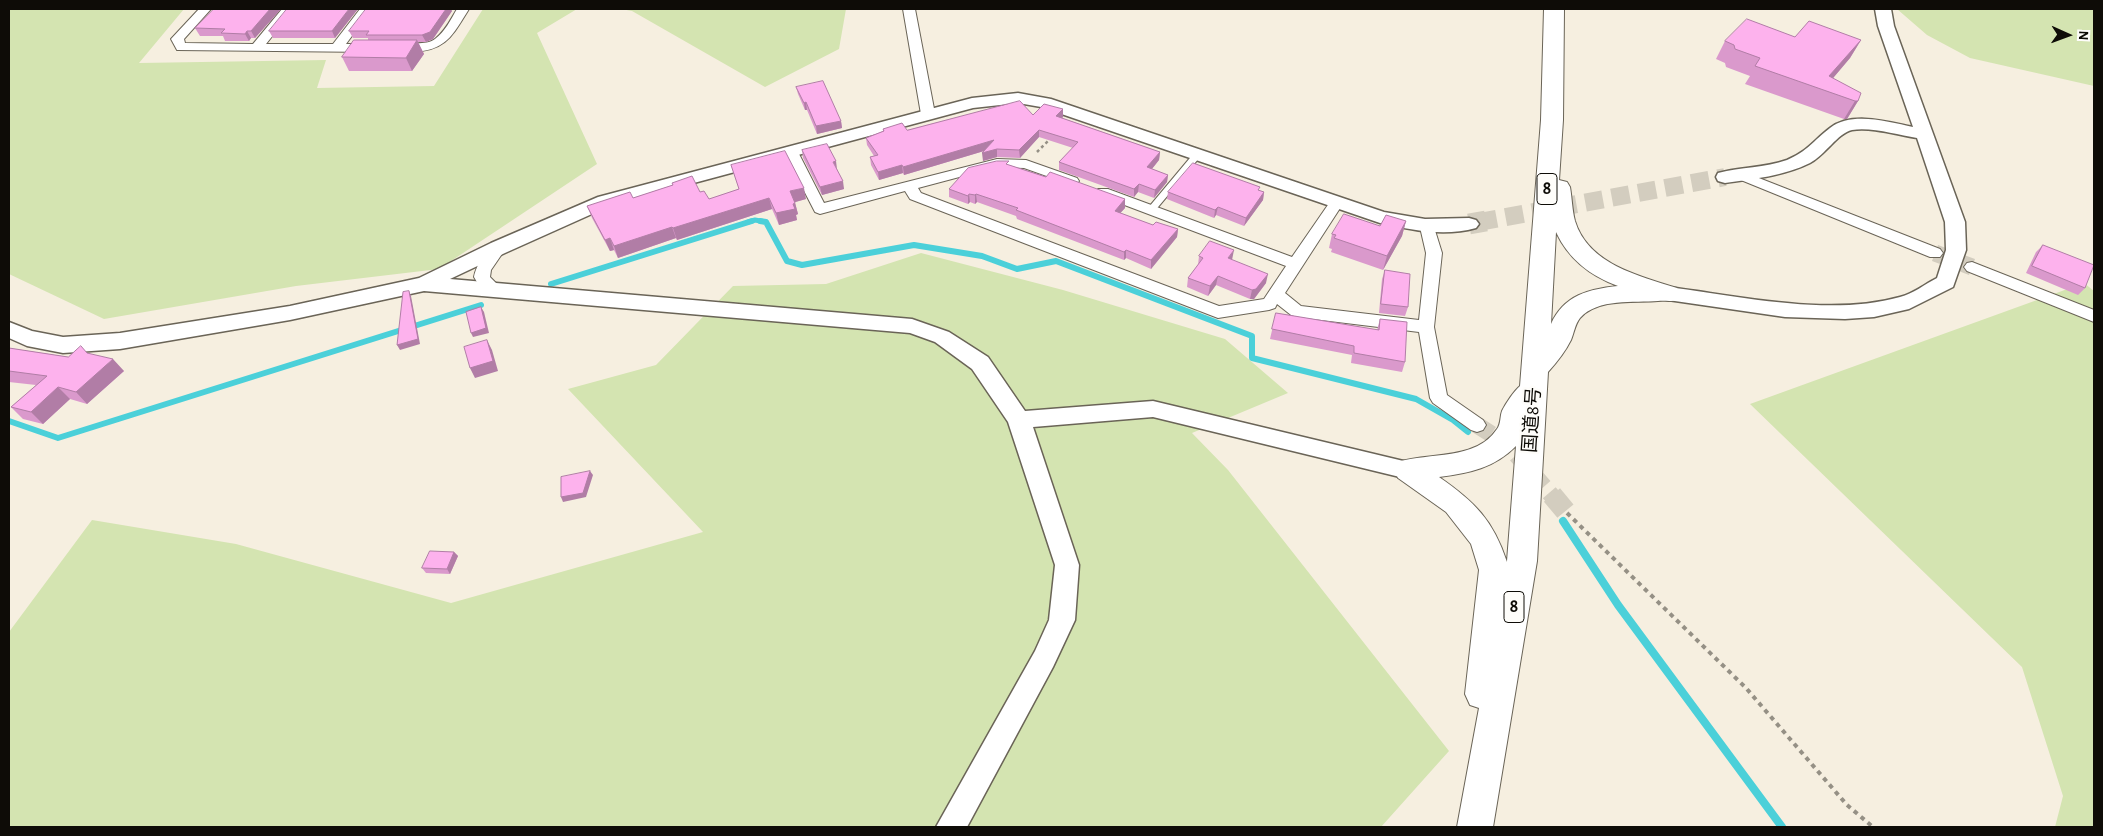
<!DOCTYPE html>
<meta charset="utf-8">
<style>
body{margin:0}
#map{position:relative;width:2103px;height:836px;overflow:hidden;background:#f6efe0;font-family:"Alegreya Sans",sans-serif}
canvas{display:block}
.frame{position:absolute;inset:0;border:10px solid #0e0c07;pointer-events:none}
.north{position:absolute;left:2043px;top:10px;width:50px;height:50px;-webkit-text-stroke:4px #fefdfa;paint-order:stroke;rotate:92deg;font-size:14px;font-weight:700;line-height:20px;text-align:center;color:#0e0c07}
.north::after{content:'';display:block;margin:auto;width:18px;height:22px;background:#0e0c07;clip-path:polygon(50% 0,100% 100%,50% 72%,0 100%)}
</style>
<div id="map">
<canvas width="2103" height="836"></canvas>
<div class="frame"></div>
<div class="north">N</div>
</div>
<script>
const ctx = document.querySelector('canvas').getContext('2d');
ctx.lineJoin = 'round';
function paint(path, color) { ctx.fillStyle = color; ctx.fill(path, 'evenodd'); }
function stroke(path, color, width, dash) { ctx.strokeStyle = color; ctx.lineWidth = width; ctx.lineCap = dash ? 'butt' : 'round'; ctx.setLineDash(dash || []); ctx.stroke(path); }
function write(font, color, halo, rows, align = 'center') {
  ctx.font = font + ' "Alegreya Sans","Noto Sans JP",sans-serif'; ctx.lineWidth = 5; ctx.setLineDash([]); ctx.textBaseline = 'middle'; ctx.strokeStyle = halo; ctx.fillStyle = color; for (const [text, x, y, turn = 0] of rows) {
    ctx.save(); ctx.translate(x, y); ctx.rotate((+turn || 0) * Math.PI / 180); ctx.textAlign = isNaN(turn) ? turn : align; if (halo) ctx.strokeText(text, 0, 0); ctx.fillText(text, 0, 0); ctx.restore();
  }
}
paint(new Path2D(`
 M9 9H184L139 63 326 60 317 88 434 86 483 9H577L537 33 597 164 439 269 296 286 104 319 9 274Z
 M621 9H846L839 49 765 87 632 11Z
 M1897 9H2094V86L1970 58 1927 35Z
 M921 253 1063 290 1225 339 1288 393 1192 433 1228 470 1449 751 1381 827H9V632L92 520 236 544 451 603 703 532 568 389 656 365 733 286 826 284Z
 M2084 283 2094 291V827H2055L2063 796 2022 667 1750 404Z`), '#d4e4b1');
stroke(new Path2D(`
 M748 222 755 220 766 222`), '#4bd0d9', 5);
stroke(new Path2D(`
 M760 221 766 222 787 261 802 265 914 245 982 256 1017 269 1056 261 1252 336V358L1416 399 1453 420 1468 432
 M551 284 752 221
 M9 421 58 438 481 305`), '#4bd0d9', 6);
stroke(new Path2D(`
 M1563 521 1618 605 1782 827`), '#4bd0d9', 8);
stroke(new Path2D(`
 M1935 253 1972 267
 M1477 425 1507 444 1553 497`), '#d3cdbf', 17, [17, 8]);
stroke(new Path2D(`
 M1552 495 1567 513`), '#d3cdbf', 21, [21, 10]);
stroke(new Path2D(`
 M1479 222 1725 177`), '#d3cdbf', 18, [18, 9]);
stroke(new Path2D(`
 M1469 224 1486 221`), '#d3cdbf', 21, [21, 11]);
const service = new Path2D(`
 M1151 210 1197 155`);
const minor = new Path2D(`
 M199 9H211L184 39 185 43 253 44 282 9H294L266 44H333L360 9H372L346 44H373L379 48 373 52 177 50 171 39Z
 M457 9H469C452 36 446 51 411 52 404 52 397 53 393 48 402 38 423 48 435 39 445 32 451 19 457 9Z
 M903 9H915L935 114 933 117H923L921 114Z
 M791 148 796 149 798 152 824 203 997 159 1026 160 1077 178 1079 181 1077 184 1072 185 1024 168 997 167 918 188 921 193 1219 306 1264 299 1286 266 1098 195 1096 192 1098 189H1108L1292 257 1332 199H1342L1344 202 1285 293 1301 306 1419 320 1426 253 1420 227 1423 224H1433L1442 253 1434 327 1447 395 1483 420 1486 425 1483 430 1477 432 1471 430 1433 403 1430 398 1419 332 1297 317 1291 315 1277 304 1275 308 1269 310 1218 318 910 199 905 191 820 214 815 212 784 152 786 149Z
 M1741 171 1940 249 1943 253 1940 257H1930L1736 178 1734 175 1736 172Z
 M498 243 503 244 506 248 491 270 490 277 505 292 503 296 497 297 481 289 474 277C476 266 487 246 498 243Z
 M1972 262 2094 310V322L1967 271 1964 267 1967 263Z`);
const tertiary = new Path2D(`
 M1875 9H1891L1894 26 1965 222 1966 250 1953 287 1909 309 1874 317 1845 319 1785 317 1661 299 1658 294 1661 289 1668 287C1739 296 1830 317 1900 297 1913 294 1925 284 1937 278L1946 250 1945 222 1917 138C1897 135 1873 127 1852 130 1838 133 1825 155 1810 163 1784 176 1753 179 1725 183L1718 181 1716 177 1718 173C1741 167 1765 168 1787 160 1808 151 1813 141 1830 128 1852 111 1888 122 1913 127L1878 26Z
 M1018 93 1051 99 1384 212 1425 219 1469 218 1476 220 1479 224 1476 228C1444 237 1411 230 1380 223L1041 107 1018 103 973 108 612 205 505 253 450 279 912 319 949 332 988 357 1025 411 1153 401 1416 464 1420 470 1416 476 1408 479 1153 417 1033 427 1079 565 1075 620 1053 667 967 827H936L1035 651 1049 620 1055 565 1008 422 972 369 935 342 910 333 424 291 290 320 120 349 63 353 27 346 9 338V322L32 331 63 337 120 333 290 306 419 278 491 243 598 197 972 98Z`);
const trunk = new Path2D(`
 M1544 9H1564L1563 120 1559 180 1567 182 1570 187C1572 198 1572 210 1575 221 1588 264 1639 276 1677 288L1680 294 1677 300C1669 302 1665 300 1658 301 1634 303 1598 298 1580 318 1575 324 1574 333 1571 340 1565 352 1557 362 1548 372L1537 561 1493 827H1457L1479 708 1470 705 1465 694 1479 570 1471 544 1446 512 1398 478 1394 470 1398 462C1429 452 1476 461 1497 429 1501 424 1500 416 1502 411 1506 403 1514 391 1520 386L1541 120ZM1556 232C1569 260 1591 276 1618 286 1589 289 1564 295 1551 324ZM1516 446 1507 561V562C1493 520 1475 502 1439 477 1470 473 1494 468 1516 446Z`);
stroke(service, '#6a6457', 9);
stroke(minor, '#6a6457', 2);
stroke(tertiary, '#6a6457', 3);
stroke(trunk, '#6a6457', 2);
stroke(new Path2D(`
 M1037 152 1050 139`), '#959085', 2.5, [3, 3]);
stroke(new Path2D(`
 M1567 513 1746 688 1847 805 1873 827`), '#959085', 4, [4.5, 4.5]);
stroke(service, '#fff', 7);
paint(minor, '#fff');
paint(tertiary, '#fff');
paint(trunk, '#fff');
paint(new Path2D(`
 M281 9 255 38H251L249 41H225L223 36H200L195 28Z
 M358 9 335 38H273L269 31Z
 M452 11 433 39 426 42H418L424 54 412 71H349L342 57 368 40V38H353L349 31Z
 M1795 37 1861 40 1850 58 1833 78 1858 101 1847 119H1844L1745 84 1750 76 1726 67 1725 63 1716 59 1725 41Z
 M796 87 841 121 842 128 817 134 807 110H805L798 94Z
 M1063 109V117L1062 118 1160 152 1159 160 1152 169 1168 175 1167 182 1154 198 1138 192 1134 197 1059 170V162L1073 148 1039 137 1020 158 997 157 983 161 984 151 904 175 903 173 879 180 871 165 870 157 874 156 867 145 866 138 883 131V129L907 130 1033 115Z
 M802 150 837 169 844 189 822 195 803 158Z
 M731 165 806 199 795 202 798 214 796 215 797 220 779 225 772 209 677 240 676 238 618 258 614 250 610 251 592 218 587 206 633 198 673 185 672 183 700 192 709 199 739 189Z
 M1009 165 1046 177 1125 199V208L1120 213 1153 225 1178 229 1177 237 1151 269 1126 258 1124 260 1017 219 1016 216 977 202 975 204 970 202 968 204 949 197V189Z
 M1260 191 1264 192 1263 200 1244 226 1216 215 1214 218 1167 199 1168 192Z
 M1406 221 1402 236 1383 270 1331 252 1332 249 1329 248 1332 234Z
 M2043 245 2085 288 2078 295 2026 273 2036 252Z
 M1199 256 1232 260 1266 283 1254 299H1250L1216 285 1208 296 1187 287 1188 278 1198 265Z
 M1385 270 1408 307 1405 316 1379 313 1382 279Z
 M1276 313 1377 330 1380 319 1405 362 1402 372 1351 363 1352 355 1270 339Z
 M9 348 68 357 87 353 124 371 87 404 70 399 43 424 23 419 11 407 36 385 9 382Z
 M454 552 458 556 450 574 426 573 422 568Z`), '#da99cc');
paint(new Path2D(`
 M270 9H281L255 38 251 31Z
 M349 9H358L335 38 332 31Z
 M446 9H451L452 11 433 39 426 42 422 35Z
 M247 31 251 38 249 41 245 34Z
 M417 40 424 54 412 71 406 58Z
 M1861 40 1850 58 1823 90 1829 76Z
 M1855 101H1858L1847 119H1844Z
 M806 102 807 110H805L804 103Z
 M1063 109V117L1056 124V116Z
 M841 121 842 128 817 134 816 126Z
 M1039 130V137L1020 158 1019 150Z
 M994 140V148L904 175 903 167Z
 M997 149V157L983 161 982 153Z
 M1160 152 1159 160 1147 175V167Z
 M836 161 837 169 833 162Z
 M902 165 903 173 879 180 878 172Z
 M1168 175 1167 182 1154 198 1155 190Z
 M843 181 844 189 822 195 820 187Z
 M1139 184 1138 192 1134 197V189Z
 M804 188 806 199 792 203 790 191Z
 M1264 192 1263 200 1244 226 1246 218Z
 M969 194 970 202 968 204V196Z
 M976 194 977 202 975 204V195Z
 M769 198 772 209 677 240 673 228Z
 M1125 199V208L1114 220 1115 211Z
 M795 203 798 214 796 215 797 220 779 225 776 213Z
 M1218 207 1216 215 1214 218 1215 210Z
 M1406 221 1402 236 1383 270 1387 256Z
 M672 227 676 238 618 258 614 246Z
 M1178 229 1177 237 1151 269V260Z
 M610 238 614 250 610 251 605 240Z
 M1126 250V258L1124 260V252Z
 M1234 250 1232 260 1228 258Z
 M1268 274 1266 283 1254 299H1250L1252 290Z
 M1218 276 1216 285 1208 296 1210 286Z
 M409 291 411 296 420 344 400 350 397 345Z
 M481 307 484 312 489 333 473 337 471 333Z
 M487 340 492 350 498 371 475 378 470 368Z
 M113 359 124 371 87 404 76 392Z
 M58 387 70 399 43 424 31 412Z
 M590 471 593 475 586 497 563 502 561 497Z
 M454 552 458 556 450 574 447 569Z`), '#b17da6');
const building = new Path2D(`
 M214 9H270L251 31H247L245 34 221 33 225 29 195 28Z
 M287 9H349L332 31H269Z
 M366 9H446L430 32 422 35H366L369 31H349Z
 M1747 19 1795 37 1809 21 1861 40 1829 76 1861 93 1858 101H1855L1755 66 1760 58 1735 49 1734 45 1725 41Z
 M354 40H417L406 58 342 57Z
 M823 81 841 121 816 126 806 102 804 103 796 87Z
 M1020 101 1033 115 1044 104 1063 109 1056 116 1160 152 1147 167 1168 175 1155 190 1139 184 1134 189 1059 162 1078 142 1039 130 1019 150 997 149 982 153 994 140 903 167 902 165 878 172 870 157 878 155 866 138 884 131 883 129 902 123 907 130Z
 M827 144 836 161 833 162 843 181 820 187 802 150Z
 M785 151 804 188 790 191 795 203 793 204 795 209 776 213 769 198 673 228 672 227 614 246 610 238 605 240 587 206 630 192 633 198 673 185 672 183 692 176 700 192 704 191 709 199 739 189 731 165Z
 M997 161H1009L1006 164 1046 177 1050 172 1125 199 1115 211 1153 225 1156 222 1178 229 1151 260 1126 250 1124 252 1016 210 1018 208 976 194 975 195 969 194 968 196 949 189 968 168Z
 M1193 163 1260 187 1258 190 1264 192 1246 218 1218 207 1215 210 1168 192Z
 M1344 214 1380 226 1386 215 1406 221 1387 256 1334 238 1336 235 1332 234Z
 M1210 241 1234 250 1228 258 1268 274 1256 289 1252 290 1218 276 1210 286 1188 278 1203 258 1199 256Z
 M2043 245 2094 265 2085 288 2032 266Z
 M1385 270 1410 274 1408 307 1381 304Z
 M409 291 418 339 397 345 403 292Z
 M481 307 486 328 471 333 466 312Z
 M1276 313 1379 330 1380 319 1407 322 1405 362 1354 353V346L1272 329Z
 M487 340 493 361 470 368 464 347Z
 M81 346 87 353 113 359 76 392 58 387 31 412 11 407 47 376 9 371V348L68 357Z
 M590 471 583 493 561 497V477Z
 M430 551 454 552 447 569 422 568Z`);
paint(building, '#fdb2ed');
stroke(building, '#b17da6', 1);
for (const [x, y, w] of [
 [1547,189,20],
 [1514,607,20]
]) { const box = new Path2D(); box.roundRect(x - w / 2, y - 15.5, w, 31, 4); ctx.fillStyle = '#fefdfa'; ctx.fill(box); stroke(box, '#0e0c07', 1); }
write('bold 18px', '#0e0c07', null, [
 ["8",1547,189],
 ["8",1514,607]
]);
write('19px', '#0e0c07', '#fefdfa', [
 ["国道8号",1532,420,-86]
]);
</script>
